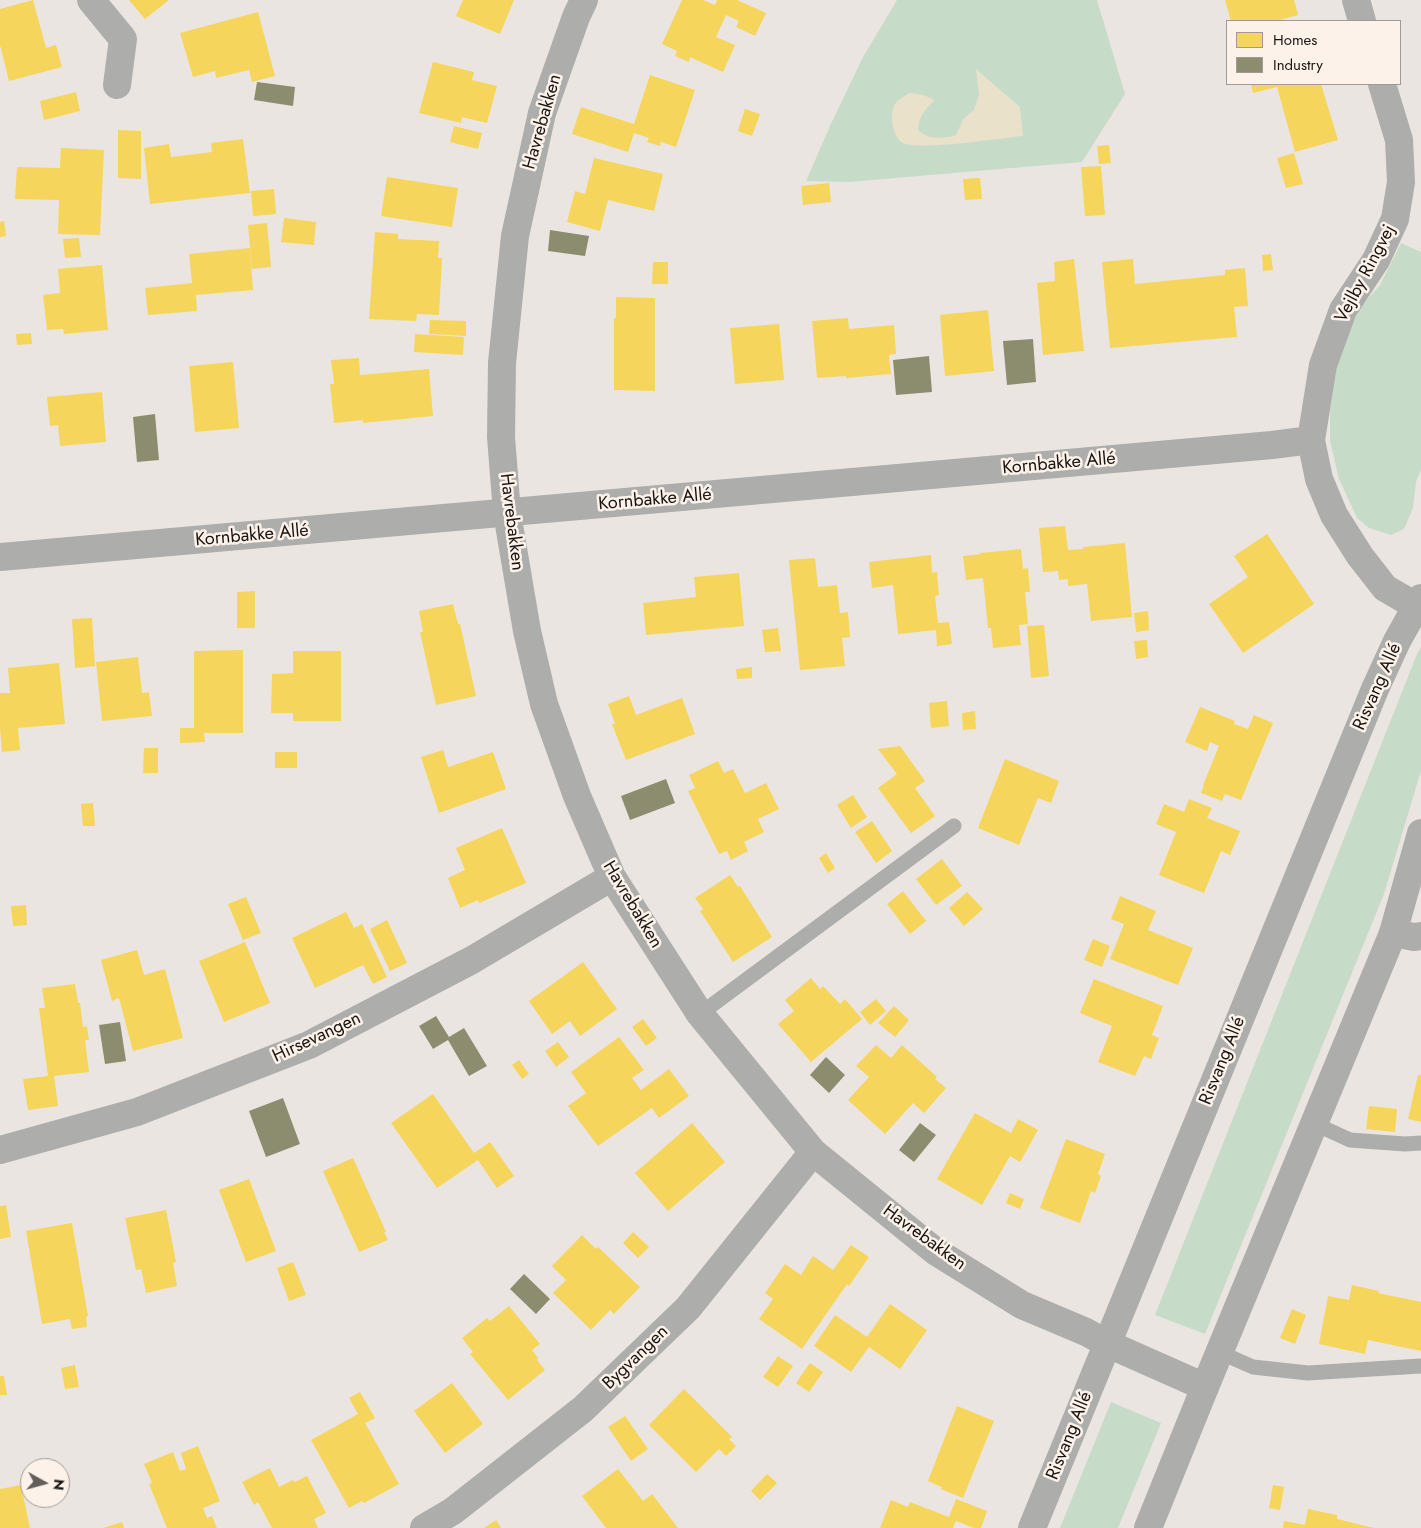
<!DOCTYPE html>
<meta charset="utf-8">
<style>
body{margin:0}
#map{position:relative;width:1421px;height:1528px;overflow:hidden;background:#ebe5e1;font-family:Jost,sans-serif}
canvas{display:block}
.legend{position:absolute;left:1226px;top:20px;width:175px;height:65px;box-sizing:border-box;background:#fcf2ea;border:1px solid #a19994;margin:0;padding:6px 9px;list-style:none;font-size:15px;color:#181412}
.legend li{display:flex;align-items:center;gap:10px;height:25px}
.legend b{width:25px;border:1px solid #a19994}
.north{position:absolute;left:20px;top:1458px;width:50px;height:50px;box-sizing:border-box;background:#fcf2ea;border:1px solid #a19994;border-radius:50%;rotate:97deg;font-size:14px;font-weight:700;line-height:20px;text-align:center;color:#181412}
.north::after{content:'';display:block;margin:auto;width:18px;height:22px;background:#625d5a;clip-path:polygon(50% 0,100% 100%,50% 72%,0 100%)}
</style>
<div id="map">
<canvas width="1421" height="1528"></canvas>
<ul class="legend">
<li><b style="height:14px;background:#f6d55c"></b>Homes</li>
<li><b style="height:14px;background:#8c8c6e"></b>Industry</li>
</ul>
<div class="north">N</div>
</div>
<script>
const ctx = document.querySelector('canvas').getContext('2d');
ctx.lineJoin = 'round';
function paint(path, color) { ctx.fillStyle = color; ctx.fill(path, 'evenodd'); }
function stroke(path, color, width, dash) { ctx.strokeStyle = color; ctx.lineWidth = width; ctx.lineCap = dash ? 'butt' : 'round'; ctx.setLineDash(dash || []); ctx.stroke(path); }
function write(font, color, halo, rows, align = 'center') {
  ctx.font = font + ' Jost,sans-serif'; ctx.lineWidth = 5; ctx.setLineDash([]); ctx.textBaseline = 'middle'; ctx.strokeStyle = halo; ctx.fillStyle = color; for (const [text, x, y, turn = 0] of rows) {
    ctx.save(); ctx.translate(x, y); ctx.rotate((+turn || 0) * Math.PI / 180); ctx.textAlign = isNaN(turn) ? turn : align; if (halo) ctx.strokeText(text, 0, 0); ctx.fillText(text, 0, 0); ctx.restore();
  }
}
paint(new Path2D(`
 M897 0H1097L1125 94 1082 162 849 182 806 181 830 126 862 59Z
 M1401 243 1421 252V470L1416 482 1413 508 1404 529 1391 535 1369 528 1357 518 1339 479 1330 441V411L1336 370 1346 336 1360 308 1380 285Z
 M1421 647V771L1384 894 1205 1334 1155 1315 1417 654Z
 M1111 1402 1161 1423 1118 1528H1060Z`), '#c7dbc9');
paint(new Path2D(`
 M976 69 1020 107 1023 136C1001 138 920 151 903 143 896 140 892 127 892 119 892 103 897 100 910 93L923 95 935 100C925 109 919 116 918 130 929 140 942 139 956 135L963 119 974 110 979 95Z`), '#e9e1ca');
paint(new Path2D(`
 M33 0 46 48 56 45 62 67 9 81 0 45V9Z
 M129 0H169L145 19Z
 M463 0H514L500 34 456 16Z
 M682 0H703L715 5 717 0H737L766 13 755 36 736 27 739 21 726 15 716 37 735 45 723 72 690 57 689 62 675 56 677 51 662 44Z
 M1225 0H1294L1298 15 1276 21H1231Z
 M258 12 275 76 252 82 249 70 216 78 215 71 193 77 180 33Z
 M433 62 474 72 472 80 497 86 487 123 462 117 461 123 419 113Z
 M650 75 695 90 676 147 661 142 660 146 647 142 649 138 634 133 628 152 572 134 581 107 634 124Z
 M1251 84H1321L1338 140 1295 152 1277 87 1253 93Z
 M76 92 80 111 44 120 40 101Z
 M745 109 760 114 752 136 738 131Z
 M454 126 482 133 478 149 450 142Z
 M118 130 141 131V179L118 178Z
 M243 139 250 193 150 204 144 148 169 144 171 157 212 152 211 143Z
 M1109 145 1111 163 1099 164 1097 146Z
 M61 148 104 150 100 235 58 234 59 200 15 199 17 167 60 168Z
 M1294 153 1303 184 1286 188 1277 158Z
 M594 158 663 174 654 211 608 200 600 231 567 222 575 191 585 194Z
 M1101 166 1105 215 1085 216 1081 167Z
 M387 177 458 188 452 227 381 216Z
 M980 178 982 199 965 200 963 179Z
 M829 183 831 202 803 205 801 186Z
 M274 189 276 214 253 216 251 191Z
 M284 218 316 222 314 245 281 242Z
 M4 221 6 236 0 237V222Z
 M267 223 271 267 252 269 248 225Z
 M375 232 398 234V239L439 241 438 258H442L439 315 417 314 416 321 369 319Z
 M79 238 81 257 65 258 63 239Z
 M250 248 253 290 196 295 197 311 148 315 145 288 192 283 189 254Z
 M1271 254 1273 270 1263 271 1262 255Z
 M1074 259 1084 351 1043 355 1037 283 1055 281 1054 262Z
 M1133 259 1135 284 1225 275V270L1245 268 1248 306 1234 307 1237 337 1110 348 1102 262Z
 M653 262H668V284H652Z
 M102 265 108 330 64 334 63 329 47 330 43 295 60 293 58 269Z
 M616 297 655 298V391L614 390V318H616Z
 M988 310 994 371 945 376 940 315Z
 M848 318 849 329 894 325 896 354 889 355 891 374 846 378V376L817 378 812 321Z
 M430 320 466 321V336L429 334Z
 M779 324 784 380 735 384 730 328Z
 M31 333 32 344 17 345 16 334Z
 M415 334 464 337 463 355 414 352Z
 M359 358 360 375 429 369 433 416 363 423V420L334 423 330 384H334L331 360Z
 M233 362 239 428 195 432 189 366Z
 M102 392 106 442 60 446 58 425 50 426 47 397Z
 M1065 526 1068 550 1083 549V547L1125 543 1132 617 1091 621 1087 584 1068 586V579L1059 580 1058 571 1043 572 1039 528Z
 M1267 534 1314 604 1243 653 1209 604 1248 577 1234 556Z
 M1021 549 1023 569 1028 568 1030 592H1025L1028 624 1019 625 1021 645 993 648 991 628H988L983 578 966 580 963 556 981 554 980 553Z
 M931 555 932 573 937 572 939 595 935 596 938 623 949 622 952 644 937 646 936 630 898 634 893 585 872 588 869 562Z
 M815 558 818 587 837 585 840 613 848 612 850 637 842 638 845 666 800 670 789 560Z
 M739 573 744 626 646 635 643 603 696 597 694 577Z
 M255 591V628H237V592Z
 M453 604 458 624H460L476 696 436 705 420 632H423L419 611Z
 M1148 611 1149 630 1136 632 1134 613Z
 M92 618 95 666 75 668 72 619Z
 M1044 625 1049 676 1031 678 1027 626Z
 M778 628 781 651 765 652 762 630Z
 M1147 640 1148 657 1136 659 1134 641Z
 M243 650V733H204L205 742 180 743V728H194V651Z
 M293 651H341V721H293V713H271L272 674 293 673Z
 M138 657 142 693 149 692 152 716 102 721 96 662Z
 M59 663 65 724 18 728 20 750 2 752 0 728V693H10L8 668Z
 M752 667V678L737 679 736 669Z
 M629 696 636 715 682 698 695 734 626 760 612 724H615L608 704Z
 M947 701 949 726 931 728 929 703Z
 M1200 707 1235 721 1234 724 1248 729 1254 715 1273 723 1241 800 1225 794 1222 801 1201 793 1204 785H1203L1219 746 1210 742 1207 751 1185 742Z
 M975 711 976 729 963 730 962 713Z
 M900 746 925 781 915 788 935 816 911 833 878 788 897 774 878 749Z
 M144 748H158V773H143Z
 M443 750 448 767 493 752 506 789 439 813 421 757Z
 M275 752H297V768H275Z
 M1005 759 1059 781 1051 803 1038 798 1019 845 978 828Z
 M718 761 724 773 733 769 745 793 766 783 779 809 758 819 764 832 744 842 748 851 731 860 727 851 719 854 688 791 695 788 689 775Z
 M853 795 867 817 851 828 837 805Z
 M1189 799 1212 808 1207 818 1240 831 1230 855 1221 851 1204 893 1159 875 1176 832 1156 824 1164 804 1184 812Z
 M93 803 95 826H83L81 804Z
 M872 821 892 851 876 863 855 832Z
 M502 828 526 883 479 903 478 900 460 908 448 878 465 870 456 848Z
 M826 853 835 868 828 873 819 858Z
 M942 859 962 886 936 905 916 879Z
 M730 875 738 887 740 886 772 937 733 962 700 911 703 909 695 898Z
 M903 891 926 921 910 934 887 904Z
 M967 892 983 909 964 926 949 908Z
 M1120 896 1156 911 1148 930 1193 948 1178 985 1110 959 1124 924 1111 919Z
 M246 897 261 933 243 940 228 904Z
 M26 905 27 925 13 926 11 906Z
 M346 912 354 928 362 924 387 977 373 984 363 965 315 988 292 938Z
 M387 920 407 963 390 971 370 929Z
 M1093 939 1110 946 1102 967 1084 960Z
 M245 942 270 1003 224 1022 199 961Z
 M137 950 144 975 165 969 183 1038 133 1051 119 998 112 1001 101 960Z
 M583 962 617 1009 580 1036 570 1021 552 1034 529 1001Z
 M811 978 820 989 823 986 840 1004 845 999 862 1019 811 1062 778 1024 794 1011 785 1000Z
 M1094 979 1163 1006 1152 1035 1159 1038 1151 1059 1144 1056 1135 1076 1098 1062 1112 1026 1080 1013Z
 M75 984 78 1003H80L83 1027 87 1026 89 1040H85L89 1072 54 1076 58 1106 28 1110 23 1079 48 1076 39 1008H45L42 988Z
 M876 999 886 1011 870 1025 860 1012Z
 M894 1006 909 1020 895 1037 878 1023Z
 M643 1019 657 1038 646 1046 632 1027Z
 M619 1037 644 1070 632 1078 641 1090 669 1069 689 1096 659 1118 652 1108 598 1146 568 1106 586 1093 571 1072Z
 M558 1042 569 1057 556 1067 545 1051Z
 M876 1045 891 1058 902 1045 937 1077 935 1079 946 1088 924 1113 913 1103 885 1134 848 1100 869 1077 856 1066Z
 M519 1060 529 1074 522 1079 512 1065Z
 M1418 1075H1421V1122L1408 1119Z
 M433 1094 474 1153 490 1142 514 1176 497 1188 478 1160 437 1188 391 1123Z
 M1369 1106 1397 1109 1395 1132 1366 1129Z
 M975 1113 1011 1133 1018 1119 1038 1130 1020 1162 1010 1156 982 1205 937 1179Z
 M692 1123 725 1162 668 1211 635 1173Z
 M1066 1139 1105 1154 1098 1174 1101 1176 1095 1193 1091 1191 1080 1223 1040 1208Z
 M353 1158 386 1232H384L388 1240 359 1252 323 1171Z
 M249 1179 276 1251 246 1262 219 1190Z
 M1010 1193 1024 1199 1020 1209 1006 1203Z
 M6 1205 11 1237 0 1239V1206Z
 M166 1210 176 1262 173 1263 177 1286 146 1293 141 1269 136 1270 125 1218Z
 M72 1223 88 1316 86 1317 87 1327 72 1329 70 1319 42 1324 26 1231Z
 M633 1232 649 1247 638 1258 623 1243Z
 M582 1235 596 1249 598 1247 640 1287 614 1314 610 1310 591 1330 553 1293 566 1280 552 1266Z
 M851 1245 869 1257 849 1286 847 1284 802 1349 759 1319 773 1299 765 1293 785 1264 801 1275 813 1256 833 1270Z
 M293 1262 306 1295 289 1301 277 1268Z
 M1352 1285 1379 1291 1378 1293 1421 1302V1351L1368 1340 1365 1354 1319 1344 1328 1296 1349 1300Z
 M890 1304 927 1330 900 1369 869 1347 851 1372 814 1346 835 1315 867 1337Z
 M509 1306 540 1344 532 1350 538 1358 537 1360 545 1370 508 1400 470 1354 473 1352 462 1338 487 1318 490 1321Z
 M1292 1309 1306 1315 1295 1344 1280 1338Z
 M778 1356 793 1366 778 1387 763 1377Z
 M810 1363 823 1372 809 1392 796 1383Z
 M75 1365 79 1387 65 1389 61 1368Z
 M0 1376H4L7 1395H0Z
 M452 1383 483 1424 445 1453 414 1411Z
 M684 1389 732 1437 729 1439 736 1446 726 1456 719 1449 696 1472 649 1425Z
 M360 1392 375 1418 365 1423 399 1484 364 1503 362 1501 349 1508 311 1440 358 1414 349 1398Z
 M957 1406 994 1421 963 1498 941 1489 942 1487 928 1481Z
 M625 1416 648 1449 631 1461 608 1427Z
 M198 1446 220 1501 203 1508 207 1518 212 1516 217 1528H167L149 1484 152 1483 144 1464 173 1452 180 1471 186 1469 181 1453Z
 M270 1468 279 1487 293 1480 295 1482 307 1476 326 1513 314 1519 318 1528H272L258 1502 254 1505 242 1482Z
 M618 1469 643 1501 652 1494 678 1528H606L582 1496Z
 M767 1474 777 1483 760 1500 751 1491Z
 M21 1485 30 1528H0V1489Z
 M1273 1485 1284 1487 1280 1510 1269 1508Z
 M956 1499 987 1511 981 1528H974L956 1521 953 1528H880L891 1500 908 1507 910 1502 949 1517Z
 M1308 1509 1337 1515V1519L1374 1528H1283L1284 1521 1305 1525Z
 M496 1520 501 1528H484Z
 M122 1522 124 1528H103Z`), '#f6d55c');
paint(new Path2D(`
 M257 82 295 87 293 106 254 100Z
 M550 230 589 236 585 256 548 251Z
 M1033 339 1036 382 1007 385 1003 341Z
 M929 356 932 392 896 395 893 360Z
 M155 414 159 460 137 462 133 417Z
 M666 779 675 803 630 820 621 796Z
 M436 1016 449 1037 464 1028 487 1066 469 1076 448 1040 433 1049 419 1026Z
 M120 1022 126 1061 105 1064 99 1025Z
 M826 1057 845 1075 829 1093 810 1075Z
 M283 1098 300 1144 266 1157 249 1111Z
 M920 1123 936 1135 914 1162 899 1150Z
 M524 1274 550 1299 536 1314 510 1289Z`), '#8c8c6e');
stroke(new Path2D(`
 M700 1014 954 826
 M1313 1123 1350 1140 1405 1144 1421 1143
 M1219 1352 1253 1367 1308 1373 1421 1366`), '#adadab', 15);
stroke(new Path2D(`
 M91 0 123 39 117 85
 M584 0 576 17 542 113 515 236 502 363 501 437 507 513 527 631 544 704 577 796 612 877 700 1014 813 1152 935 1251 1022 1305 1086 1332 1108 1344 1205 1387
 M1356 0 1362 21
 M1382 84 1399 140 1401 182 1395 219 1376 260 1343 310 1323 365 1311 440 1319 479 1334 515 1360 556 1385 588 1416 606
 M0 557 1272 445 1311 440
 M1393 933 1414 937 1421 936
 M0 1150 137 1112 309 1045 472 960 612 877
 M424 1528 453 1511 583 1409 688 1308 813 1152`), '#adadab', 28);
stroke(new Path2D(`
 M1032 1528 1375 689 1397 641 1421 598
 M1148 1528 1205 1387 1393 933 1421 833`), '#adadab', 28);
write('18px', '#181412', '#fcf2ea', [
 ["Havrebakken",543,122,-74],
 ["Vejlby Ringvej",1366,274,-62],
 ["Kornbakke Allé",1059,464,-5],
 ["Kornbakke Allé",655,500,-5],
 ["Havrebakken",511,522,83],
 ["Kornbakke Allé",252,536,-5],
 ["Risvang Allé",1378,687,-66],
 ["Havrebakken",632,905,59],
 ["Hirsevangen",317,1038,-25],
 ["Risvang Allé",1223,1061,-68],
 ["Havrebakken",924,1238,36],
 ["Bygvangen",636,1358,-44],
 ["Risvang Allé",1070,1436,-68]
]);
</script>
